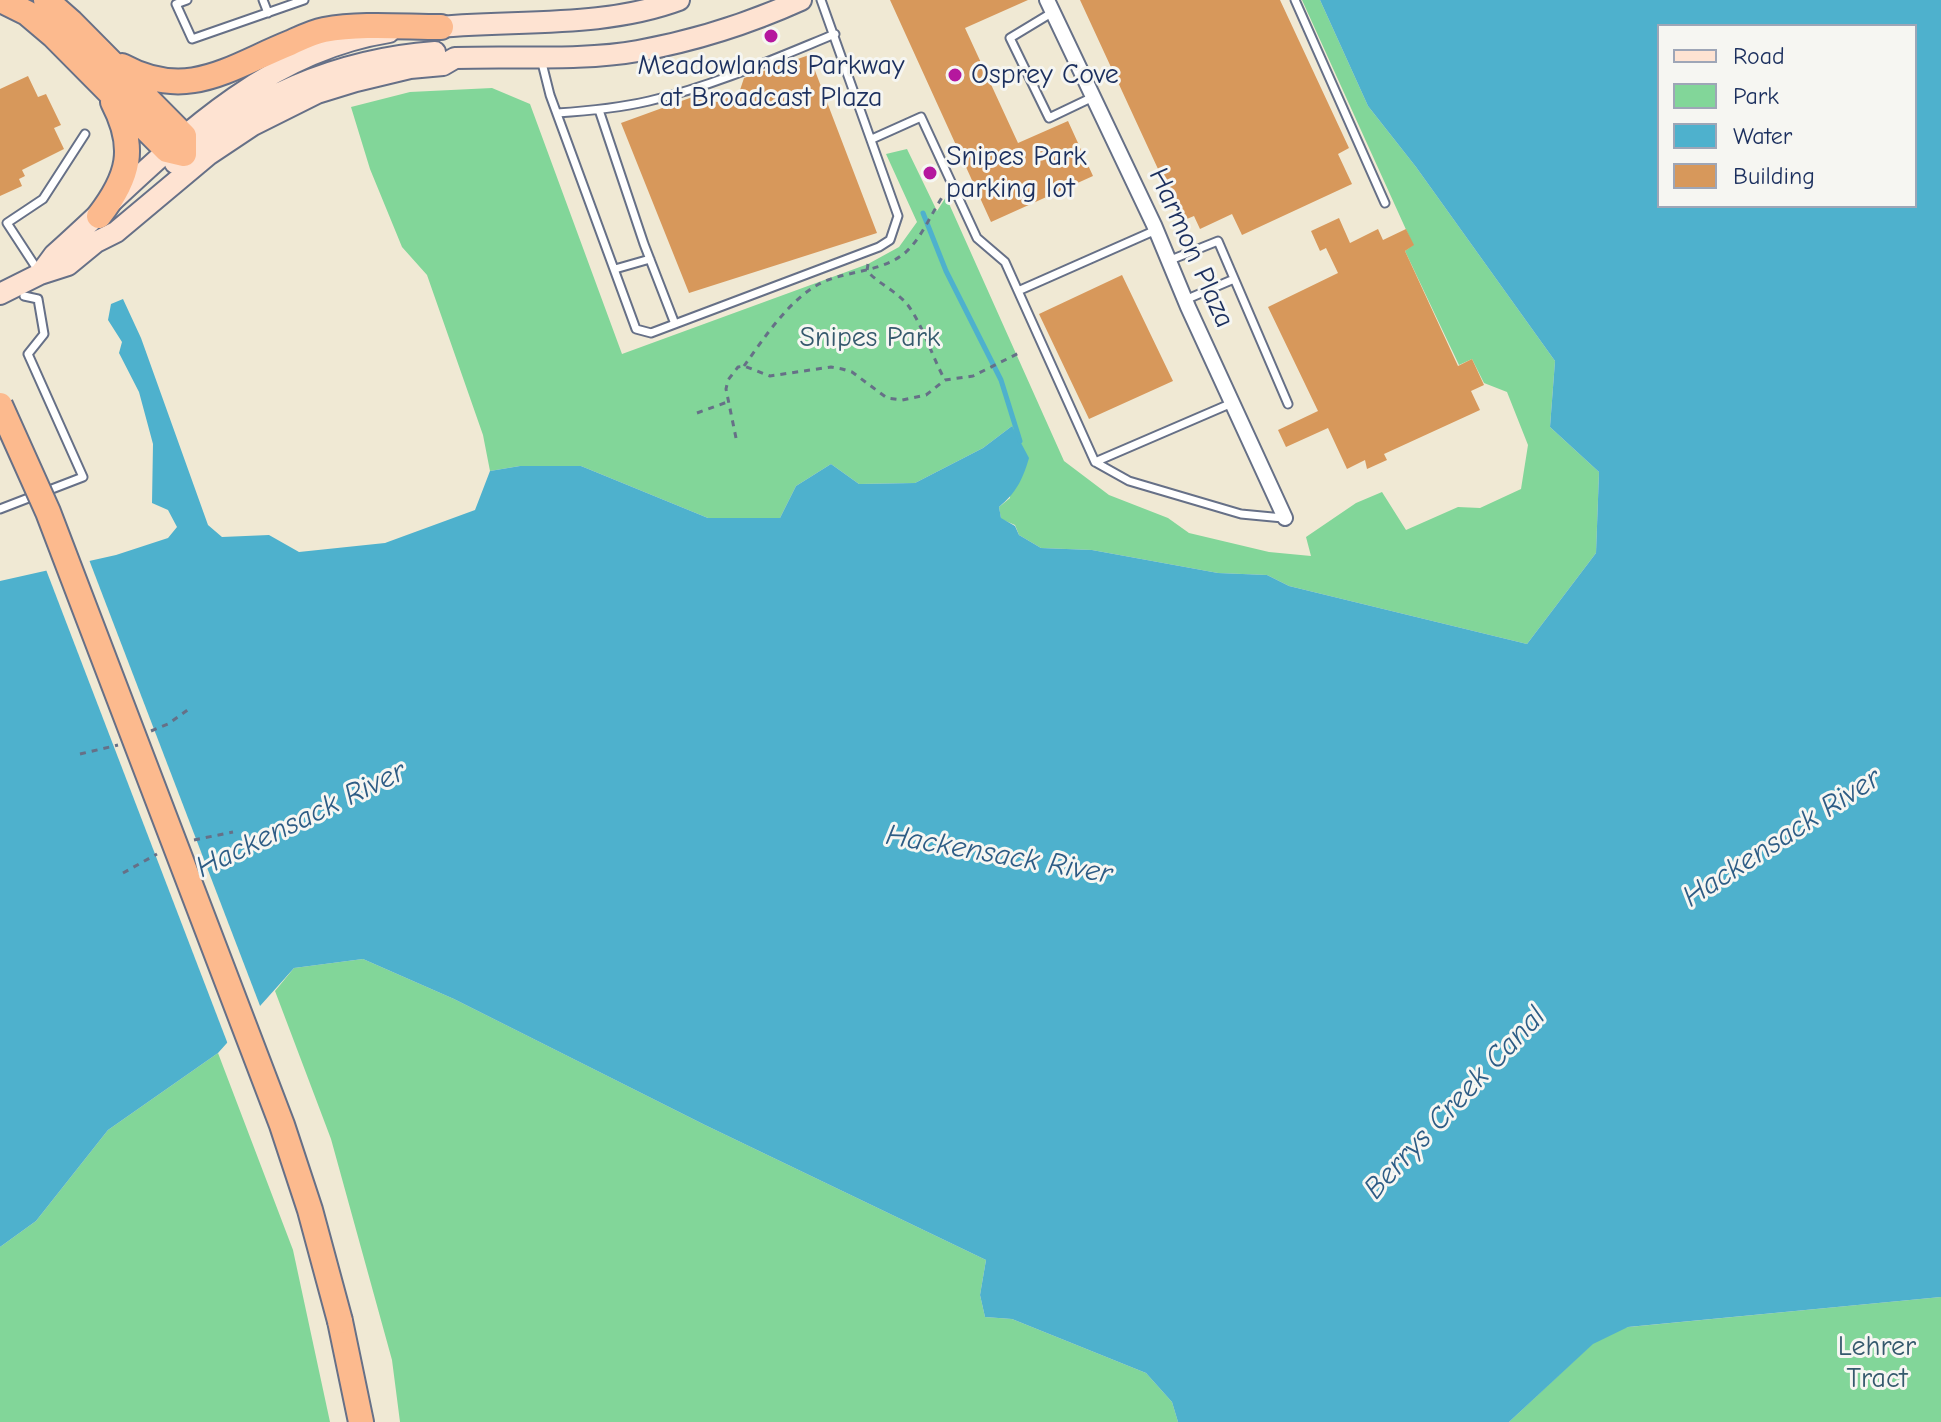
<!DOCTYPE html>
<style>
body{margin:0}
#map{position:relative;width:1941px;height:1422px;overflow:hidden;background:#f0e9d4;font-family:"Comic Neue",sans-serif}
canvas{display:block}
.legend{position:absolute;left:1657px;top:24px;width:260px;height:184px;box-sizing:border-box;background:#f6f6f2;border:2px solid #9ea6b7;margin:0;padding:10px 14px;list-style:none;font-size:24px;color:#1b2f5e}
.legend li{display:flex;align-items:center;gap:16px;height:40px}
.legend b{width:40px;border:2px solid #9ea6b7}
</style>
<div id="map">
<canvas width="1941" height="1422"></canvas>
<ul class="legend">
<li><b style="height:10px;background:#fee3d2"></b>Road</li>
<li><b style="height:22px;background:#82d699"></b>Park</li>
<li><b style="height:22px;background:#4eb1cd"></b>Water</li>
<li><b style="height:22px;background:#d7985b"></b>Building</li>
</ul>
</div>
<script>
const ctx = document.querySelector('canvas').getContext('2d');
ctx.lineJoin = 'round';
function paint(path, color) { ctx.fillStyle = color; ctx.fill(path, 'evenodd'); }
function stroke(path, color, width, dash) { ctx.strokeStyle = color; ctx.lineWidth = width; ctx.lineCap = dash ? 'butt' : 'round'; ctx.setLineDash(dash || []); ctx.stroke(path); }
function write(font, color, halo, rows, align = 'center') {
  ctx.font = font + ' "Comic Neue",sans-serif'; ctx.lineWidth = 6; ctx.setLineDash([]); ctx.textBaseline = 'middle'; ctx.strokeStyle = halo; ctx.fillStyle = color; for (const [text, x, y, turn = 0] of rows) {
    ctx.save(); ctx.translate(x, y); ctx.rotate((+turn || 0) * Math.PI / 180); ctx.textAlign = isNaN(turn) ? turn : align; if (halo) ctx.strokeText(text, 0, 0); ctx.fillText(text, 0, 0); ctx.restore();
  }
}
paint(new Path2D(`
 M1302 0H1320L1368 106 1416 167 1555 361 1550 427 1599 472 1596 553 1527 644 1289 586 1267 575 1218 573 1092 550 1041 548 1019 535 1015 525 1001 519 999 507 1010 498 1012 426 983 448 915 483 859 484 831 464 796 486 780 518H708L581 466H520L490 471 483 435 427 275 402 247 370 169 351 107 410 92 492 88 530 104 622 354 868 264 899 247 917 222 886 154 907 149 937 211 946 197 1064 461 1109 495 1168 518 1189 533 1269 552 1311 556 1306 537 1356 503 1382 492 1406 530 1458 507 1480 508 1521 489 1528 445 1507 392 1484 383 1472 359 1459 365 1405 251 1413 245Z
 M363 959 454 999 705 1125 986 1260 980 1295 985 1317 1012 1319 1146 1373 1172 1402 1178 1422H400L392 1360 331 1139 275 991 294 968Z
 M218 1053 293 1250 330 1422H0V1247L36 1221 108 1130Z
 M1941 1297V1422H1509L1608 1329Z`), '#82d699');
paint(new Path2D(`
 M1320 0H1941V1297L1628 1327 1593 1344 1509 1422H1178L1172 1402 1146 1373 1012 1319 985 1317 980 1295 986 1260 705 1125 454 999 363 959 294 968 218 1053 108 1130 36 1221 0 1247V581L116 555 168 538 177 527 168 510 152 503 153 444 139 392 119 353 122 342 108 320 111 304 123 299 141 338 208 525 222 537 269 535 299 552 385 543 475 510 490 471 520 466H581L708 518H780L796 486 831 464 859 484 915 483 983 448 1012 426 1029 458C1023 479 1016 493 999 507L1001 518 1015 526 1019 535 1041 548 1092 550 1218 573 1267 575 1289 586 1527 644 1596 553 1599 472 1550 427 1555 361 1416 167 1368 106ZM1659 26H1915V206H1659Z`), '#4eb1cd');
paint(new Path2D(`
 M88 557 262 1011 229 1047 45 567Z`), '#f0e9d4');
stroke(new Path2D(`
 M923 213 946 271 1001 380 1020 441`), '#4eb1cd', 5);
paint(new Path2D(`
 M890 0H1028L965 28 1018 143 1068 121 1093 176 991 222Z
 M1080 0H1280L1349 148 1338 154 1352 184 1242 235 1232 214 1200 229 1194 216 1182 221Z
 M809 55 877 233 689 293 621 123 698 95 717 102 739 93 744 78Z
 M28 76 38 97 46 94 61 125 54 128 64 149 22 170 25 176 19 179 22 186 0 196V89Z
 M1339 218 1350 243 1378 229 1383 240 1406 229 1414 245 1405 251 1458 366 1472 359 1484 385 1471 391 1480 410 1384 454 1387 460 1367 469 1365 460 1347 469 1328 428 1286 447 1278 430 1318 411 1268 307 1338 273 1326 248 1320 251 1311 231Z
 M1122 275 1173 381 1089 419 1039 314Z`), '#d7985b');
const lane = new Path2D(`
 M187 0 176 4 192 39 304 0
 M263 0 268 13
 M1295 0 1385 203
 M1053 12 1010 38 1049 118 1093 97
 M541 59 550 95 636 329 651 333 879 247 890 240 898 216 821 0
 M599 110 644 244 675 324
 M557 113C588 111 619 108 649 101 713 86 774 59 835 34
 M872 139 921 117 977 238 1005 262 1095 462 1129 481 1241 514 1283 518
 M1168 261 1218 241 1288 404
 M615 269 650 259
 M39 272 7 223 43 199 85 134
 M1018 291 1156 230
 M1185 300 1234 279
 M1095 462 1232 403
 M0 509 83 477 28 354 44 334 38 299 24 296`);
const street = new Path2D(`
 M1047 0 1154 225 1188 307 1285 518`);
const secondary = new Path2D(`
 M428 28C511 19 601 29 679 0
 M175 163C247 98 338 59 435 52
 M40 274 54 255C154 166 249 54 389 32
 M0 294 40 274 68 265 96 242 116 232 208 155 253 125 317 93 356 81 410 68 443 65 455 58C512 56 584 61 638 51 694 41 750 23 801 0`);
const highway = new Path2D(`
 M1 0 27 13 53 35 167 150 184 154V136L71 22 46 0
 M122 66C188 102 230 67 290 43 301 38 313 32 324 30 362 23 403 27 441 27
 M99 216C129 177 137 148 113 102
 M340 1321 361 1422`);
stroke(lane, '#667087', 11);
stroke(street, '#667087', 18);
stroke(secondary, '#667087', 24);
stroke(highway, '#667087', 28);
stroke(new Path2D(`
 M868 264 867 271C879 284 896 291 907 304 922 323 933 359 945 380
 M744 366C764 338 789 300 819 284 846 270 882 273 906 252 922 237 931 214 943 196
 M697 413 730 401
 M736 438 726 389 728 380 738 367 744 366 770 376 831 367 842 369 852 372 887 398 902 400 926 395 945 380 973 376 1019 353
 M151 731 168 724 189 709
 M80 754 118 745
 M194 840 233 832
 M123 873 157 854`), '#667087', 3, [6, 6]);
stroke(lane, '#fff', 7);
stroke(street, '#fff', 14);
stroke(secondary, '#fee3d2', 20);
stroke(highway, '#fcba8e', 24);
const highwayBridge = new Path2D(`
 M0 405 48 512 282 1125 310 1210 340 1321`);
stroke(highwayBridge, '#667087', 28, []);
stroke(highwayBridge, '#fcba8e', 24);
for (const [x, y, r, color] of [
 [771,36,8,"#b5179e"],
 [955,75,8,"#b5179e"],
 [930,173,8,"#b5179e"]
]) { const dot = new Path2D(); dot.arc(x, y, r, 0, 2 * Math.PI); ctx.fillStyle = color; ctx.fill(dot); stroke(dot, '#f6f6f2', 3); }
write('28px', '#1b2f5e', '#f6f6f2', [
 ["Meadowlands Parkway",771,66,"center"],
 ["at Broadcast Plaza",771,98,"center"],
 ["Osprey Cove",971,75],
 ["Snipes Park",946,157],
 ["parking lot",946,189]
], 'left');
write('28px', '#1b2f5e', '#f6f6f2', [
 ["Harmon Plaza",1191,248,66]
]);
write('28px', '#35596d', '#f6f6f2', [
 ["Snipes Park",870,338],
 ["Lehrer",1877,1347],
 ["Tract",1877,1379]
]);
write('italic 30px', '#2d5c85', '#f6f6f2', [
 ["Hackensack River",301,820,-26],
 ["Hackensack River",1782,838,-33],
 ["Hackensack River",999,855,10],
 ["Berrys Creek Canal",1455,1103,-47]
]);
</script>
